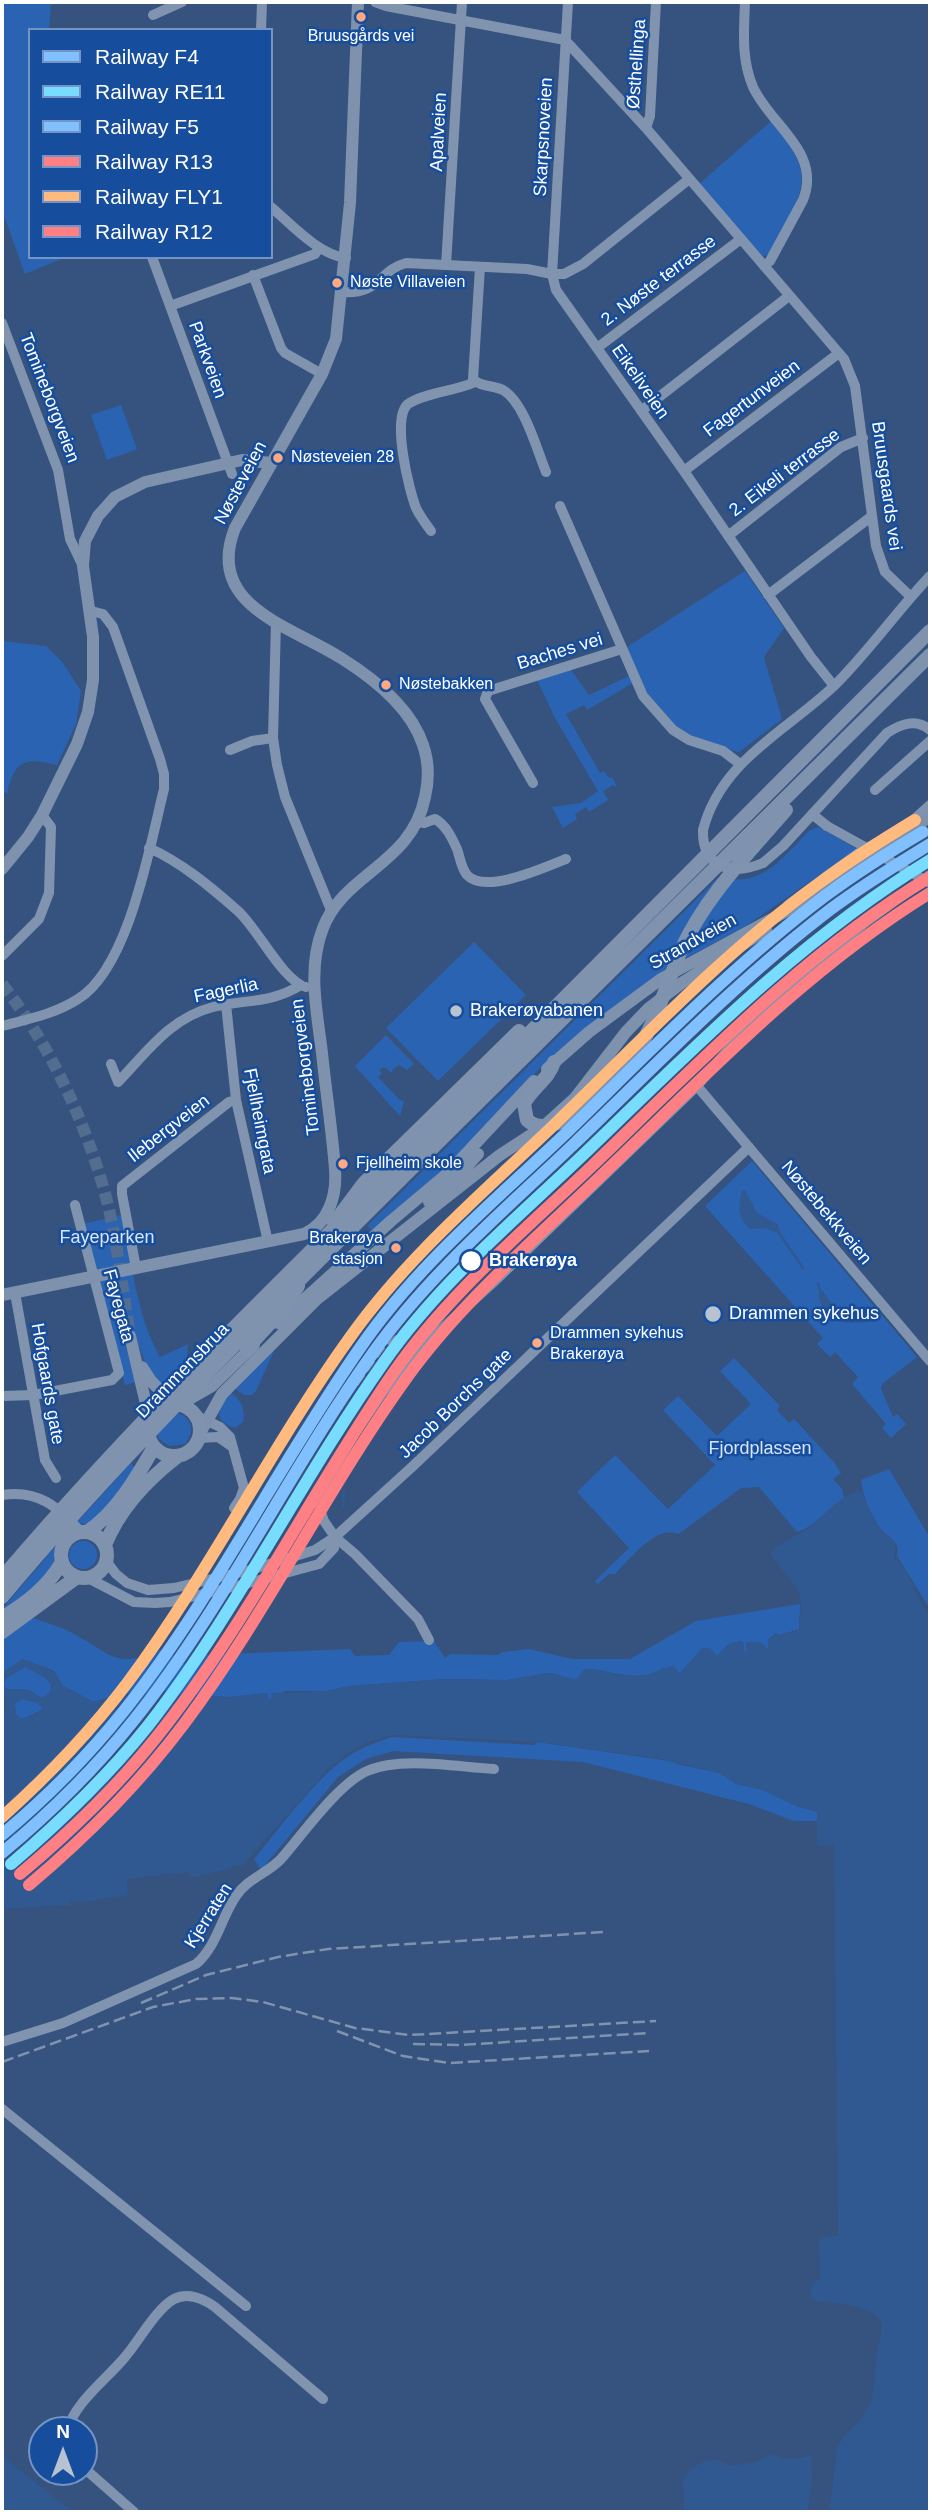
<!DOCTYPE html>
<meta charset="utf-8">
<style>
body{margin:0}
#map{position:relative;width:932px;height:2514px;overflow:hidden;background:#35537e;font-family:Arial,sans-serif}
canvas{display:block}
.frame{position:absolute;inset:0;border:4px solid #fff;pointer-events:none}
.legend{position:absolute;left:28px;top:28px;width:245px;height:231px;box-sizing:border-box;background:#164d9d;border:2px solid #7394c4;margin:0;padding:9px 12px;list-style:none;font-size:21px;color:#fff}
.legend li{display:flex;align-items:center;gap:14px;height:35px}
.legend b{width:35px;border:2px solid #7394c4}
.north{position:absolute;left:28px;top:2416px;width:70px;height:70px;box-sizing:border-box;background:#164d9d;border:2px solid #7394c4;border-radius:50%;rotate:0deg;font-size:19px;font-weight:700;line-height:28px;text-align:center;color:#fff}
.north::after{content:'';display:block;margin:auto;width:24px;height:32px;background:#b8c3d2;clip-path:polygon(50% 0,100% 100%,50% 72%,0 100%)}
</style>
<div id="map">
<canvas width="932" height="2514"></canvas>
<div class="frame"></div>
<ul class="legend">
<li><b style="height:9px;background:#80c0ff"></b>Railway F4</li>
<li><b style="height:9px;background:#77dcfe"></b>Railway RE11</li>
<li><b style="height:9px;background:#80c0ff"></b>Railway F5</li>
<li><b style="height:9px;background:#ff8084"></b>Railway R13</li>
<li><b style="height:9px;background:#ffba80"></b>Railway FLY1</li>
<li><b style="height:9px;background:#ff8084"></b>Railway R12</li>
</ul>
<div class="north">N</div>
</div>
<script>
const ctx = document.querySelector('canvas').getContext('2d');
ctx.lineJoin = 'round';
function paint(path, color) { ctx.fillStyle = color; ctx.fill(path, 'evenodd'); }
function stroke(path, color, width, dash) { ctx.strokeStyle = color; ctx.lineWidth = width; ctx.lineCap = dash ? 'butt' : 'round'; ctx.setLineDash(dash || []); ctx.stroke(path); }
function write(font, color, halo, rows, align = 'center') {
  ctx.font = font + ' Arial,sans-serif'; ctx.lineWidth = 5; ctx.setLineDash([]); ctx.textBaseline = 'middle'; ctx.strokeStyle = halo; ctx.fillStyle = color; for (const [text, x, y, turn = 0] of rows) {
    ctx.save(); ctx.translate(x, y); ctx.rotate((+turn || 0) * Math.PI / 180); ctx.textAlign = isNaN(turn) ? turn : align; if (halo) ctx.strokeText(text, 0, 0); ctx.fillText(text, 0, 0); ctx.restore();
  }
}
paint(new Path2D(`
 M2 2H51L49 30H30V257H66L25 274 2 210Z
 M771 121C822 178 801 194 769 254L765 256 760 255 699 184Z
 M121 405 137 449 107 460 91 415Z
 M745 571 784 628 764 657 782 719 739 752C665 733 656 715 624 649Z
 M2 641 46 646 63 663 81 691 76 724 57 765C25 757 14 760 7 794L2 791Z
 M569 667 589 695 629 676 633 683 587 710 584 705 566 714 600 773 604 771 609 778 612 777 617 787 613 785 603 791 608 800 589 812 586 807 575 814 577 819 563 828 552 807 581 803 598 791 555 718 536 678Z
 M819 827 857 849 746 926 667 968 636 991 541 1067 470 1143 425 1187 372 1230 367 1226 719 877C756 886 772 869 797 844 804 836 808 829 819 827Z
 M474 942 526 995 438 1081 386 1028Z
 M386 1035 414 1064 407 1070 399 1065 393 1069 392 1073 384 1067 379 1070 382 1073 378 1077 399 1099 404 1102 400 1116 355 1066Z
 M752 1161 917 1357 882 1384 881 1389 893 1417 897 1414 906 1424 891 1438 882 1428 886 1424 852 1384 858 1377 835 1352 830 1357 817 1344 823 1338 705 1206Z
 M122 1215C132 1263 136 1314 160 1357L188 1344 186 1365 163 1388 147 1368 135 1335 123 1337 136 1382 125 1385 82 1224Z
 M271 1349 274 1351 256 1391 252 1395H244L234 1388Z
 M734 1358 780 1406 777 1410 789 1423 794 1419 834 1462 841 1473 833 1479 842 1489 844 1498C828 1508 815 1527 797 1532L759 1487 741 1488 680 1533 677 1534C657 1524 629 1560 615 1574H609L598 1584 595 1581 629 1548 577 1492 615 1455 668 1509 715 1465 663 1410 678 1396 717 1436 751 1404 720 1371Z
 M230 1392C241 1400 246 1409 243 1422L235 1428C210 1420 220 1407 230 1392Z
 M178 1413C193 1419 195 1432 185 1444L169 1446 159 1439 157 1434Z
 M131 1463 135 1468C125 1485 104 1517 86 1525L77 1522Z
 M889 1469 930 1538V1609L897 1556C901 1541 889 1539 881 1529 870 1516 863 1496 861 1480Z
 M69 1555a14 14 0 1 1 28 0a14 14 0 1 1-28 0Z
 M55 1547 53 1566 46 1579 2 1612V1609Z
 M800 1604 799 1629 768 1639V1650L763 1646 746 1642 747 1651H744L743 1642 717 1656 703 1648 679 1674 663 1668C640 1685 611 1669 585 1669L576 1680 550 1673 507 1680 445 1679 350 1686 326 1691H285L268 1700 267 1693 230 1697 144 1693 121 1694 93 1702 62 1685 54 1671 23 1659 2 1673V1638L33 1618C44 1622 55 1625 64 1629 112 1651 113 1675 170 1645L174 1656 188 1666 199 1664 205 1655 350 1649 355 1656 389 1655 399 1642 434 1641 445 1658 450 1654 498 1655 503 1652 529 1649 572 1659H630L696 1621Z
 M25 1667C37 1673 66 1684 42 1698L26 1689H7L3 1686 6 1678Z
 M23 1699 38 1703 42 1707 40 1711 22 1719C15 1716 15 1710 15 1703Z
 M392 1737 534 1745 537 1742 670 1761 681 1765 720 1773 736 1784 760 1789 799 1807 818 1812 817 1821H794L749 1804 583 1762 393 1751 366 1759 338 1777 261 1870 254 1859C280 1828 319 1773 352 1754 364 1746 378 1742 392 1737Z`), '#2b63b3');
paint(new Path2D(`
 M742 1190H745L757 1213 778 1224 780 1234 765 1228 750 1229C736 1217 739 1207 742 1190Z
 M823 1291C837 1312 843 1325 872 1317L874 1321C846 1326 827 1325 818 1295Z
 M859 1491 863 1494 864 1499 880 1529 896 1544 894 1558C912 1572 915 1598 930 1614V2512H829L837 2449C842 2434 858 2426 866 2411 876 2395 874 2377 876 2359 877 2348 881 2337 882 2327 882 2304 829 2303 812 2300L810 2293 813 2283 820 2279 819 2241 822 2237 838 2236 834 1846 817 1845V1812L799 1807 760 1789 736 1784 720 1773 656 1758 537 1742 392 1735 368 1742 348 1753 329 1768 243 1865 196 1877 190 1878 189 1872 127 1879 128 1895 79 1903 78 1901 70 1902V1905L2 1909V1715C9 1706 4 1700 2 1692 0 1687 2 1678 2 1673L23 1659 54 1672 62 1685 93 1702 121 1694 144 1693 230 1697 267 1693 268 1700 272 1699 271 1693 326 1691 350 1686 445 1679 507 1680 550 1673 576 1680 585 1669C602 1669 618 1677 635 1676 650 1676 660 1669 674 1666L680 1674 702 1648H710L717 1656C726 1647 726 1642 743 1641L744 1651H747L746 1642H761L768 1649V1639L775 1633 783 1636 786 1632 793 1633 799 1629 801 1601 798 1589 771 1556V1552C784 1539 796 1537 809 1528 826 1516 837 1497 859 1491ZM25 1667C37 1673 67 1685 42 1698L26 1689H7L3 1686 6 1678ZM23 1699 38 1703 42 1707 40 1711 22 1719C15 1716 15 1710 15 1703Z
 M773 2454C785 2462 799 2460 811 2454L812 2480 808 2512H684L683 2480C692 2464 713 2452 729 2466L756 2462Z
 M2 2456 73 2512H2Z`), '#305891');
paint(new Path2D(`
 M150 1690 169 1691 140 1730 90 1786 44 1831 2 1866V1846L76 1778 127 1720Z`), '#35537e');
stroke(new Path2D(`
 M779 1233 803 1268
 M818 1284 821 1294
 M343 1506 344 1491`), '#305891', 2.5);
stroke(new Path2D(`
 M2 984C46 1040 78 1106 99 1173 116 1226 121 1281 130 1336`), '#536d91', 12, [12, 6]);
stroke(new Path2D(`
 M375 2 386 6 565 40 646 128 844 359 855 386 876 546 885 572 911 597
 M568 2 552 274H564L583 264 688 180
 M745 2C744 31 741 59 753 87 771 126 822 152 803 200L770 261 764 266
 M153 15 182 2
 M261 30 262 2
 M646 128 650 116 656 2
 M271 207C292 225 319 255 346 258
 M152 257 232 474
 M446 265 462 2
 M480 267 473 379C480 387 493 385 503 390 524 402 537 450 546 472
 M253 275 281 348 285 353 322 374
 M342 292C380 295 379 270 406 263L527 269 552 274 556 290 686 474 811 657 834 686
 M170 306 315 254 319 248
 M2 323 58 470 70 539 82 564
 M597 348 741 239
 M641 411 789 296
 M684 471 839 353
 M560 506 643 696 673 730 689 740 723 751 740 764
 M431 531C425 523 420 516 416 508 409 490 391 417 408 404 424 393 456 391 475 382
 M728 536 841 447 863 438
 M768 595 872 516
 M276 622 273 738 277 765 285 797 331 910
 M230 750 252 741 273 738
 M533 783 485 699 488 691 622 649
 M875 790 930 741
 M812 814 827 826
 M417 822 424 823 435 819C446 825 452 838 457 849 460 857 461 868 467 875 485 895 545 867 566 859
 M703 830C721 760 787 731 835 685 869 651 897 611 930 576
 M149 848C181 862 212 888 238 911 258 929 283 981 306 987
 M763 863 783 846 887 733C901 724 916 718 930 730
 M788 905 860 852 908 825 930 805
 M2 956 39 919 49 893 51 827 42 815
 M226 1004 236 1100 268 1242
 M2 1026C28 1019 55 1014 78 999 129 968 150 845 164 789V774L160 759 113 627 103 614 91 611
 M111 1064 118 1082C147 1052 170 1018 213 1007 246 999 270 1004 301 985
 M697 1086 930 1361
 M136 1268 122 1194V1186L229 1102 236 1100
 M15 1293 45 1460 56 1478
 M2 1396 34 1395 112 1380 119 1373 75 1205
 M195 1415 220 1427 230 1437 244 1488 240 1499 234 1508
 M198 1438 218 1437 231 1446
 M2 1495C38 1489 58 1507 81 1532
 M62 1523 66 1541
 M106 1561 116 1574 127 1583 148 1590 174 1588 250 1570 315 1550 335 1537 412 1467 749 1147
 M88 1578 134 1602 155 1603 170 1602 241 1585 319 1564 334 1548 335 1537
 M429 1640 418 1619 355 1554 335 1537 324 1521 320 1510V1496L324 1486 355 1433 383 1392 414 1354 496 1280 697 1086 759 1014 866 922 930 875
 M2 2042 63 2023 196 1964C217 1946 221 1918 236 1896 247 1879 268 1873 281 1859 303 1834 338 1784 367 1771 401 1756 457 1767 494 1769
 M2 2109 246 2306
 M68 2430C73 2404 108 2378 125 2357 138 2342 157 2308 174 2299 188 2292 204 2299 215 2307L323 2399
 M84 2468 134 2512`), '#8094af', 10);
stroke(new Path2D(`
 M2 869 28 837 42 815 77 744 88 712 93 680V637L83 566 85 541 98 516 115 497 145 482 242 460 271 463
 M547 1069 589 1032 661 979 805 901 903 836 930 816
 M429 1202 458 1176 478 1154
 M2 1295 304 1234C329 1223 337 1195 335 1169 332 1130 326 1092 322 1053 317 1011 307 969 323 928 344 873 412 864 425 797 429 780 429 762 423 745 411 708 373 678 341 658 291 626 204 606 235 528L322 374 336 339 350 203 358 2
 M278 1323 391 1221 448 1173 534 1081
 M130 1336 150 1421
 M142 1367 151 1381 173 1404
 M179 1405 212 1386 254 1345
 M199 1435 222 1394 317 1299 500 1155 543 1127 575 1098 626 1032 649 1008 683 982 766 930`), '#7e92ad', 12);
stroke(new Path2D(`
 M681 950C706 896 747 855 786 810
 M554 1062C549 1080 531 1088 524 1104L527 1120C556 1146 619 1078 635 1055 643 1043 649 1030 655 1017
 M392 1171 930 631
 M400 1180 930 655
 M334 1223 364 1183 519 1031
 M247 1350 249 1346 284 1308 298 1286
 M148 1430a26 26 0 1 1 52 0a26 26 0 1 1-52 0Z
 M61 1555a23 23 0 1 1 46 0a23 23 0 1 1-46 0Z
 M87 1532C116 1513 137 1477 154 1447
 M105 1545C119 1510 148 1479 178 1456
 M2 1618C26 1603 48 1587 62 1562
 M2 1632 77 1577`), '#8093ae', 14);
stroke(new Path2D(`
 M357 1385 383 1349 432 1300
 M141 2003 206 1975 278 1957 328 1949 604 1932
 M337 2031 403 2056 449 2063 649 2051
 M413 2044 461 2045 648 2033
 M2 2062 153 2007 196 1999 232 1998 263 2002 355 2028 410 2035 656 2021`), '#8093ae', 2.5, [12, 5]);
stroke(new Path2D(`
 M827 826 930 883
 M703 830C702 868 732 876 763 863`), '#8094af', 10);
stroke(new Path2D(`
 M655 1017 681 950
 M2 1578C124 1434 258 1303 392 1171
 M2 1597C125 1450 264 1316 400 1180`), '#8093ae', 14);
stroke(new Path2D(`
 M2 1853C50 1813 95 1769 134 1720 225 1606 288 1472 373 1353 429 1274 505 1210 575 1143 658 1063 739 979 831 909 863 885 896 865 930 844`), '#80c0ff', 12);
stroke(new Path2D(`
 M11 1864C60 1822 107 1777 147 1727 236 1613 300 1481 384 1362 439 1283 515 1220 584 1154 694 1048 799 940 930 860`), '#77dcfe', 12);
stroke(new Path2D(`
 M2 1835C46 1798 87 1757 123 1712 213 1599 277 1467 360 1348 416 1266 494 1202 565 1134 649 1052 731 967 825 896 856 873 889 852 923 832`), '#80c0ff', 12);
stroke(new Path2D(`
 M20 1874C69 1833 115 1789 155 1739 247 1625 311 1492 394 1372 449 1293 524 1231 593 1165 700 1062 803 954 930 877`), '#ff8084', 12);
stroke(new Path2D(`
 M2 1817C48 1776 91 1731 128 1682 210 1572 271 1447 351 1336 408 1256 484 1192 555 1124 640 1042 722 954 818 884 849 861 882 840 915 820`), '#ffba80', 12);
stroke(new Path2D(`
 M29 1885C86 1837 139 1784 184 1724 267 1613 327 1488 408 1376 464 1299 538 1237 606 1171 709 1072 808 968 930 893`), '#ff8084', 12);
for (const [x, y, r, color] of [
 [361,17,6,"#ffa980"],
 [337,283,6,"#ffa980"],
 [278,458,6,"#ffa980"],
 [386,685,6,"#ffa980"],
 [456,1011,7,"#b8c3d2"],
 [343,1164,6,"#ffa980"],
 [396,1248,6,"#ffa980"],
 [471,1261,11,"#fff"],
 [713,1314,9,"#b8c3d2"],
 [537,1343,6,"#ffa980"]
]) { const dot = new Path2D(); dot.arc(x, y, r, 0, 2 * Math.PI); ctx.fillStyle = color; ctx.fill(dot); stroke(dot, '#164d9d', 2.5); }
write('16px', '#fff', '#164d9d', [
 ["Bruusgårds vei",361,37,"center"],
 ["Nøste Villaveien",350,283],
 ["Nøsteveien 28",291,458],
 ["Nøstebakken",399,685],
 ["Fjellheim skole",356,1164],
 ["Brakerøya",383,1239,"right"],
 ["stasjon",383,1260,"right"],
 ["Drammen sykehus",550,1334],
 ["Brakerøya",550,1355]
], 'left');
write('18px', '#fff', '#164d9d', [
 ["Østhellinga",637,64,-86],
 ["Apalveien",439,132,-87],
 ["Skarpsnoveien",544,137,-87],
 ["2. Nøste terrasse",659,281,-37],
 ["Parkveien",207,360,70],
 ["Eikeliveien",640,382,55],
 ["Tomineborgveien",49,398,69],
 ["Fagertunveien",752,399,-37],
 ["2. Eikeli terrasse",785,473,-37],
 ["Nøsteveien",241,483,-62],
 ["Bruusgaards vei",886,486,82],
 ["Baches vei",560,652,-17],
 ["Strandveien",693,942,-29],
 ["Fagerlia",226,991,-12],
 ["Tomineborgveien",306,1067,-97],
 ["Fjellheimgata",259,1121,79],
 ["Ilebergveien",169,1129,-38],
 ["Nøstebekkveien",826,1213,50],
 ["Fayegata",118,1306,75],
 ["Drammensbrua",183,1371,-46],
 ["Hofgaards gate",47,1384,80],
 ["Jacob Borchs gate",456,1404,-44],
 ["Kjerraten",209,1916,-58]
]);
write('18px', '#fff', '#164d9d', [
 ["Brakerøyabanen",470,1011],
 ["Drammen sykehus",729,1314]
], 'left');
write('18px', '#d5e6fd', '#164d9d', [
 ["Fayeparken",107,1238],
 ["Fjordplassen",760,1449]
]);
write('bold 18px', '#fff', '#164d9d', [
 ["Brakerøya",489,1261]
], 'left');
</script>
